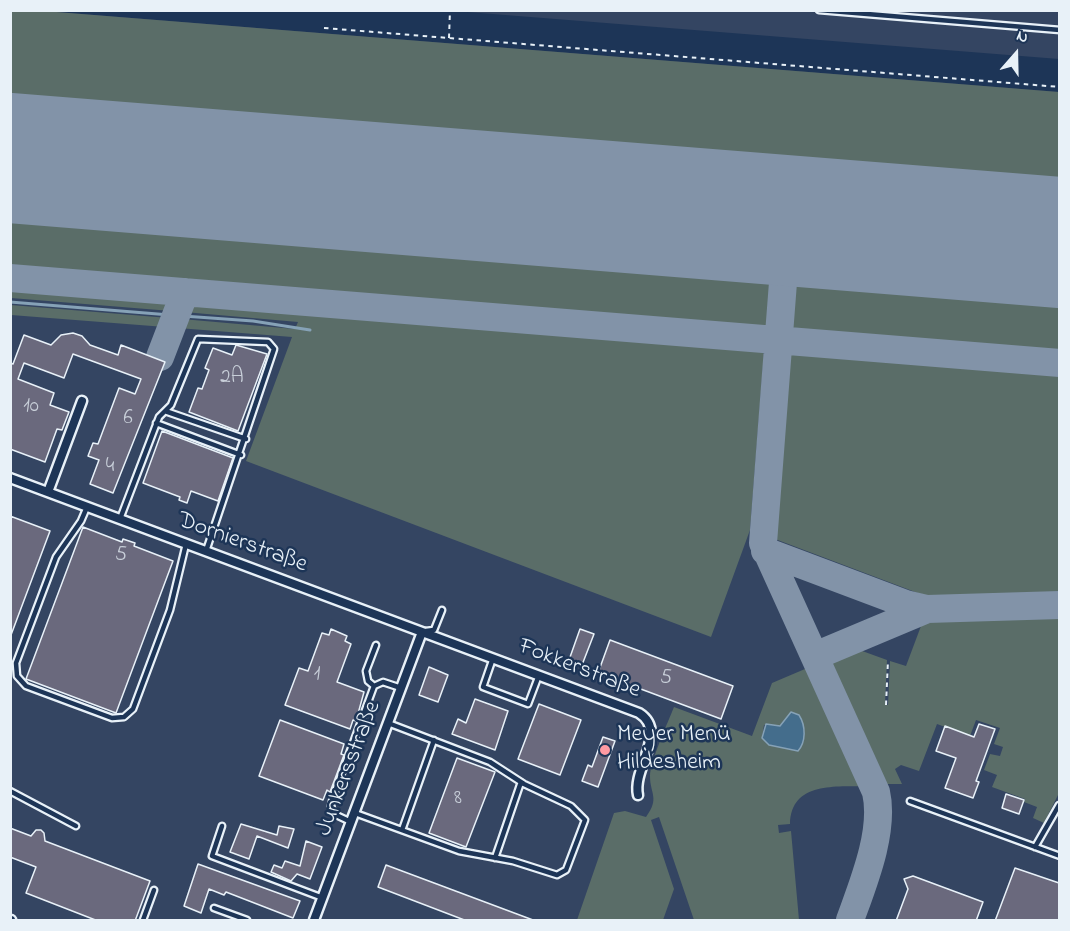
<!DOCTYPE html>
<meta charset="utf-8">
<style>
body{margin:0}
#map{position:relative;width:1070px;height:931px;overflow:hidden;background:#1d3557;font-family:"Indie Flower",sans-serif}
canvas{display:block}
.frame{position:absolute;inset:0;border:12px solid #e8f1f8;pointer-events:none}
.north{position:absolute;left:986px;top:24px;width:60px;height:60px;-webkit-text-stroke:4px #1d3557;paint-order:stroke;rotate:20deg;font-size:16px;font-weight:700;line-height:24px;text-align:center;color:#e8f1f8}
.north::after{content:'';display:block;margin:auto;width:21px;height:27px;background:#e8f1f8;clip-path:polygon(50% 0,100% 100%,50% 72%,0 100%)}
</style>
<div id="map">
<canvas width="1070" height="931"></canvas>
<div class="frame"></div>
<div class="north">N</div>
</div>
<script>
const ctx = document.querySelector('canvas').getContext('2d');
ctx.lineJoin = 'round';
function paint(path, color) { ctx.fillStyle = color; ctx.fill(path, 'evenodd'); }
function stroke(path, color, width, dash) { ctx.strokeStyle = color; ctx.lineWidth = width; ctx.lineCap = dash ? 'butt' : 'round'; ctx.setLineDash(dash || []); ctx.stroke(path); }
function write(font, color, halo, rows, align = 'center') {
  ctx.font = font + ' "Indie Flower",sans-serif'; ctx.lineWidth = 5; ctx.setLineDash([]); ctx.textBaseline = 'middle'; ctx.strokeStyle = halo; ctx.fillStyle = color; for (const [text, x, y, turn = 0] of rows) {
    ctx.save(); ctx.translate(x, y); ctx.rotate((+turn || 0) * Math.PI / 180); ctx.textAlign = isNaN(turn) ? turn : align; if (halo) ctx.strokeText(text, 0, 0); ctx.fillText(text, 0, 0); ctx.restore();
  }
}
paint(new Path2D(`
 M10 11H44L1059 92V920H11Z
 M455 11H1059V59Z`), '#344562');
paint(new Path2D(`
 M10 11H44L1059 92V253L11 168Z
 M10 206 771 267 766 331 11 270Z
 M796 269 1059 290V355L791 333Z
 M11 286 176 300 171 311 11 298Z
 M189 301 758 347 764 354 750 530 711 637 246 461 292 337 178 328 182 319 295 329 298 322 184 312Z
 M11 305 169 318 165 327 11 315Z
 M795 350 1059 371V597L930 601 931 598 775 539 789 355Z
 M1059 613V793L1044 823 1033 818 1037 807 1024 802 1025 799 992 787 997 775 984 770 990 754 1000 756 1003 747 994 744 1000 728 976 720 970 736 937 724 919 771 901 765 895 769 902 784H882L826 665 828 659 854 648 887 660 885 704 888 705 890 661 906 666 924 618Z
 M812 666 867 786C837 787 791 781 790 824L778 825 779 833 791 831 799 920H694L659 817 651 820 674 889 663 920H577L614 813 625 811 646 817C660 798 650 794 650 776 650 762 668 722 674 707L752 736 772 683ZM786 720 798 751 769 745 762 738 764 725 780 726Z`), '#5a6d68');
const water = new Path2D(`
 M791 712 799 715C806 726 806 742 798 751L769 745 762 738 766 724 780 726Z`);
paint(water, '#446d8c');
stroke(water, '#86a2b7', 1.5);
stroke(new Path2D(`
 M10 302 170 315
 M183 316 253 321 310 330`), '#86a2b7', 3);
stroke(new Path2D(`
 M790 191 763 543 876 792C885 831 863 884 850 920
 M10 278 1060 363
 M160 357 185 292
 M765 551 906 604 927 609 1060 605
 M815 656 927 609`), '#8293a8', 28);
stroke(new Path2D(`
 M10 129 1060 213
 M10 187 1060 272`), '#8293a8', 72);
const building = new Path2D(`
 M73 333 82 336 90 345 118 355 121 345 165 362 113 493 90 484 99 460 88 456 93 443 98 444 119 388 135 394 141 379 73 354 64 378 24 363 18 379 54 393 50 405 69 412 62 430 57 429 45 462 10 449V363L13 364 24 335 51 345 61 335Z
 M236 345 267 354 238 431 189 412 198 388 202 389 209 370 205 368 213 348 232 355Z
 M162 431 233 458 218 501 191 491 187 503 179 500 180 497 143 483Z
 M10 516 50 531 11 635H10Z
 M83 527 122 542 123 539 135 543 134 546 173 561 116 713 26 679Z
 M331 629 347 636 345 641 351 644 337 682 364 692 356 721 353 720 350 729 285 705 299 668 308 671 322 633 329 635Z
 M580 629 594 634 582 665 569 660Z
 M610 640 733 686 721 719 598 673Z
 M429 667 448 675 438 702 419 695Z
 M475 699 508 711 495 750 452 734 458 719 466 723Z
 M539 704 581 720 560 775 518 759Z
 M280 720 344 744 341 754 344 755 330 792 327 790 323 800 259 776Z
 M979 724 995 729 976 781 979 782 973 798 945 788 956 758 936 751 945 726 974 737Z
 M603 737 615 741 598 787 582 781 588 765 592 767Z
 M457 758 495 772 466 847 429 833Z
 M1006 794 1024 800 1019 814 1002 808Z
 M241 824 277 835 279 826 294 829 288 848 257 836 249 859 230 852Z
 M10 828 31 836 36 830H41L44 833 45 841 150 881 135 921H98L26 893 36 867 10 857Z
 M306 841 322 847 310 879 297 874 291 881 271 872 274 865 282 868 285 861 300 866Z
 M198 864 300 901 293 918 226 892 224 895 209 889 201 913 184 906Z
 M386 865 533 920V921H467L378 887Z
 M1015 868 1059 883V921H995Z
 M913 876 983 902 976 921H896L908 889 904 879Z`);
paint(building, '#6a697d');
stroke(building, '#e8f1f8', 1.5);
const lane = new Path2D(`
 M819 10 1060 30
 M165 411 246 439
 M156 423 241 455
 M87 507 81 521 56 557 16 663 17 676 26 686 112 718 124 717 133 709 170 610 186 544
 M120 519 159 417 171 405 198 339 268 342 274 349 206 551
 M426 631 434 630 442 610
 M493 658 483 687 528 704 539 675
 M374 686 368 681 366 671 376 645
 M10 791 76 826
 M910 801 1060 856
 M355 813 459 851 513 861 557 875 566 870 585 820 571 806 524 784 490 762 388 723
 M351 822 334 814 331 806 333 797 374 686 383 682 401 688
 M222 826 212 856 323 898
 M402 830 434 740
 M1035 847 1059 805
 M495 858 521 782
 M214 908 247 920
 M143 920 154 890`);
const street = new Path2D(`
 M10 478 639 713C669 732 632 768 638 795
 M48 492 82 401
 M10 920H11
 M314 920 422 632`);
stroke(lane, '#e8f1f8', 9);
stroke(street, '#e8f1f8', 13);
stroke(new Path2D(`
 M324 28 1060 87
 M449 38 450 10
 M886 705 888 660`), '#e8f1f8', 2, [4.5, 4.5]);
stroke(lane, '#1d3557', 4.5);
stroke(street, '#1d3557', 8);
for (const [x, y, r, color] of [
 [605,750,6,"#ff9aa2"]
]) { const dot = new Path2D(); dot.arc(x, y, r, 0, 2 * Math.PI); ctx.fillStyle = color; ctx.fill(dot); stroke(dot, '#1d3557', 2); }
write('21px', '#c8cfd9', null, [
 ["2A",232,379],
 ["10",31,408],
 ["6",128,420],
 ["4",110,468],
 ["5",121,557],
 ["1",317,676],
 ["5",666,680],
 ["8",458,800]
]);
write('24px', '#e8f1f8', '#1d3557', [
 ["Dornierstraße",242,544,20],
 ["Fokkerstraße",579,670,21],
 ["Junkersstraße",350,769,-69]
]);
write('24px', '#e8f1f8', '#1d3557', [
 ["Meyer Menü",617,736],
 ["Hildesheim",617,764]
], 'left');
</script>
